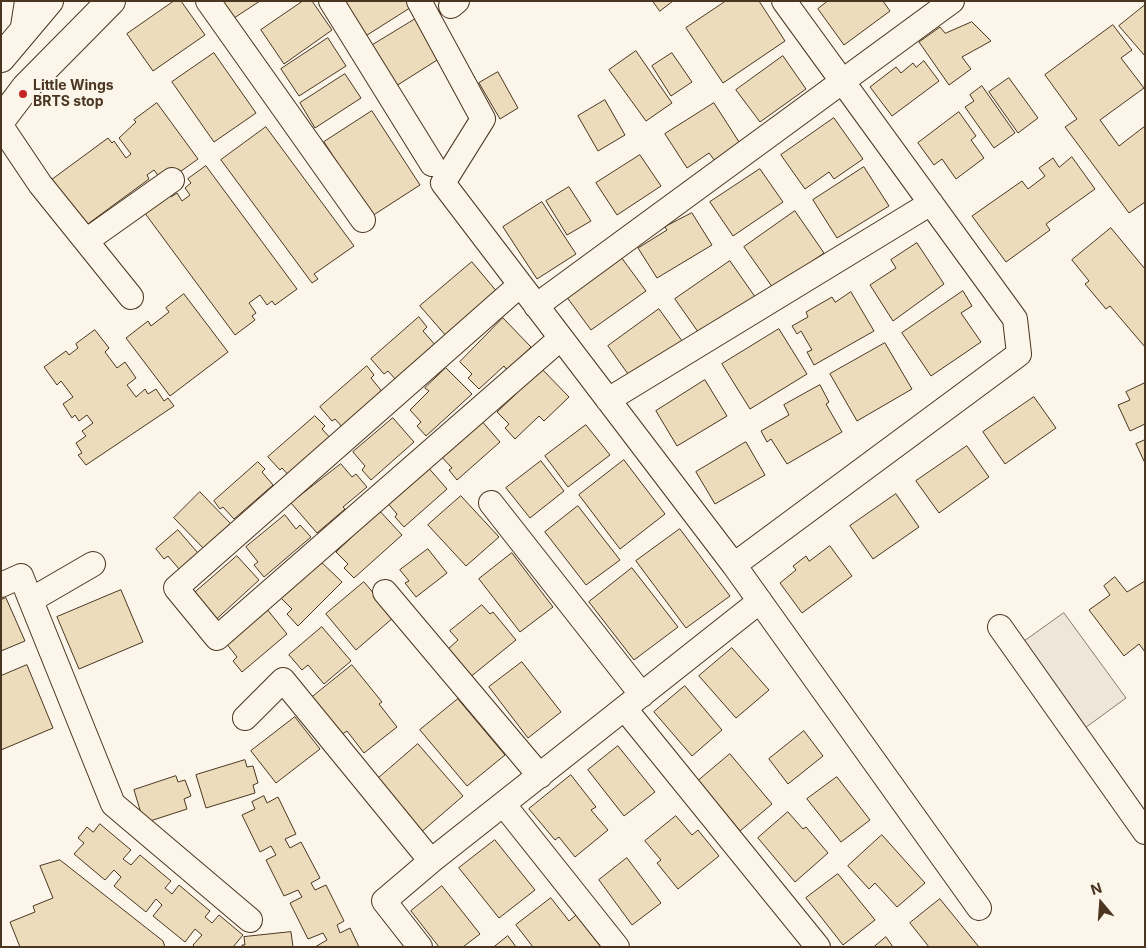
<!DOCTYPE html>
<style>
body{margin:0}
#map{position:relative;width:1146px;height:948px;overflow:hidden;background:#fbf6e9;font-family:Inter,sans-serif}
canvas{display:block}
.frame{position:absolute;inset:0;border:2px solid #4a3520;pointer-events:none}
.north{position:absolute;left:1076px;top:878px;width:50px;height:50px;-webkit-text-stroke:4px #fbf6e9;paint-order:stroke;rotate:342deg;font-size:14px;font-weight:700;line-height:20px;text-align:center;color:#4a3520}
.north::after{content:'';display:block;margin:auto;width:18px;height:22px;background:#4a3520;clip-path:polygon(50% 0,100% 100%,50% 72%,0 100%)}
</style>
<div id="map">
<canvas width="1146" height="948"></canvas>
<div class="frame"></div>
<div class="north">N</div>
</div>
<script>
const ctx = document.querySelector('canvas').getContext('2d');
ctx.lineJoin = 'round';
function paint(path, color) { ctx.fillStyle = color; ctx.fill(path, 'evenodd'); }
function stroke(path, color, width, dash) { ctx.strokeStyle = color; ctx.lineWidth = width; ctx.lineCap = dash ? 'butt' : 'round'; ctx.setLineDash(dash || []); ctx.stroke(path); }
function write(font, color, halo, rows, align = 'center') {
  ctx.font = font + ' Inter,sans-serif'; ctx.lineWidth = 4; ctx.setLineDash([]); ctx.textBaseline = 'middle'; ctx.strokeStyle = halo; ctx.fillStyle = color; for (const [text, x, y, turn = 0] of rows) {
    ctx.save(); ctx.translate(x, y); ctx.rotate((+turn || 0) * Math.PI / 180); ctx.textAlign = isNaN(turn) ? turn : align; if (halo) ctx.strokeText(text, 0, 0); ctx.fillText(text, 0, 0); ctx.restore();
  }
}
const green = new Path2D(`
 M1064 613 1126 698 1085 728 1022 643Z`);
paint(green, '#ede6d9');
stroke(green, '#887966', 1);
const building = new Path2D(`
 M174 1H181L205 35 153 71 127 34Z
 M219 1H260L231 20Z
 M303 1H312L332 30 284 64 261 30Z
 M348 1H410L413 6 364 37 344 4Z
 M653 1H673L660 11Z
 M726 1H759L785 41 723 83 686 28Z
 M828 1H883L890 11 844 45 818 9Z
 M1145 5V56L1119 26Z
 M417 18 442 57 396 86 371 46Z
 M972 22 991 41 962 57 971 69 949 85 919 42 940 27 945 33Z
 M1113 25 1132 50 1121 58 1144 88 1100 120 1119 146 1145 126V202L1129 213 1065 127 1077 119 1045 75Z
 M328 38 346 66 299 96 281 69Z
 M636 51 672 103 646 121 609 70Z
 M214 53 256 113 214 142 172 82Z
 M672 53 692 82 671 96 652 66Z
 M783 56 806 89 760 122 736 90Z
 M924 61 939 81 892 116 870 87 896 67 901 73 913 63 916 67Z
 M498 72 518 108 500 119 479 83Z
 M345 74 361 98 315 128 300 103Z
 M1009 78 1038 118 1018 133 989 92Z
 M982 86 1015 133 994 148 965 107 974 101 970 95Z
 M605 100 625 135 598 151 578 116Z
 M157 103 198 159 177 174 173 168 160 178 154 170 147 175 149 179 85 226 51 180 108 138 112 143 114 141 126 158 131 154 119 138 136 122 134 120Z
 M714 103 741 145 715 161 709 153 687 168 665 134Z
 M372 111 420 185 372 216 324 142Z
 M959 112 976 136 971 140 984 158 956 179 942 159 934 165 918 143Z
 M834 118 863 159 834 179 829 172 805 189 781 155Z
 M266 127 354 246 314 274 318 279 312 283 221 160Z
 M640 155 661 186 617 215 596 183Z
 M1072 157 1095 189 1046 224 1050 230 1006 262 972 216 1022 181 1028 189 1045 176 1039 168 1053 158 1059 167Z
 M206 166 297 289 275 305 272 301 267 305 260 295 249 303 256 313 252 316 255 320 235 335 144 212 169 194 171 197 177 193 182 201 190 195 185 188 191 183 188 179Z
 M864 167 889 206 837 238 813 200Z
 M760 169 783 202 733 236 710 202Z
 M569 187 591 221 567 235 546 201Z
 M542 202 576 254 537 279 503 227Z
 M795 211 824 253 773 288 744 247Z
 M692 213 712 245 657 278 638 248 667 230 665 227Z
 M1111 228 1145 269V347L1110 306 1106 309 1085 284 1089 281 1072 260Z
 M917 243 944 284 893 321 870 285 896 268 891 260Z
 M621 257 646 291 591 330 566 296Z
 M730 261 758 301 703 339 675 299Z
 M472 262 498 293 447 337 420 306Z
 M963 291 972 306 961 313 981 342 931 376 902 333Z
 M851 292 874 331 814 365 807 352 812 350 801 331 797 334 792 326 808 317 806 312 832 297 835 302Z
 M184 294 228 352 170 396 126 338 148 321 151 326 169 312 166 308Z
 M659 309 685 345 633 381 608 346Z
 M419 317 427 327 423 331 437 347 397 381 388 371 384 374 371 359Z
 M503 318 531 347 507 370 504 366 479 389 468 378 472 374 460 362Z
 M779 329 807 374 750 409 722 364Z
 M95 330 109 348 105 352 117 368 125 362 136 378 127 385 136 397 145 389 148 394 156 389 164 401 168 398 174 406 86 465 78 455 82 453 76 443 86 436 82 431 93 423 87 415 79 421 75 415 72 418 63 404 73 397 61 381 57 385 44 367 66 351 69 355 78 348 76 344Z
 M885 343 912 389 857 421 830 374Z
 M367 366 374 375 371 378 384 394 344 429 335 419 332 421 320 407Z
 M539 366 569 397 544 421 539 416 515 439 505 428 509 424 497 412 517 393 514 390Z
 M446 368 472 394 426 436 417 426 421 422 410 410 429 391 425 388Z
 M705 380 727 416 677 446 656 411Z
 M1145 383V424L1130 431 1118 405 1130 400 1126 392Z
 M820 385 829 402 826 404 842 432 787 464 771 439 767 442 761 431 789 415 784 405Z
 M1034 397 1056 428 1005 464 983 432Z
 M315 416 325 426 322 429 334 442 292 479 282 468 280 470 268 457Z
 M393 418 414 442 371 480 362 470 365 466 353 452Z
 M480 419 500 442 457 480 449 470 452 468 439 454Z
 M586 425 610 455 568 487 545 456Z
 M1145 440V463L1136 444Z
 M746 442 765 475 715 504 696 472Z
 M967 446 989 477 939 513 916 481Z
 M624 460 665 514 620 549 579 495Z
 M541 461 564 491 530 518 506 488Z
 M258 462 265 469 262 472 273 485 234 519 223 507 220 509 214 501Z
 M341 464 352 477 356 474 367 487 343 507 345 509 317 533 291 503Z
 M426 465 447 489 404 527 395 517 397 514 385 500Z
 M200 492 232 525 205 550 174 518Z
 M896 494 919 527 873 559 850 526Z
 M461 496 499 537 466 566 428 525Z
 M578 506 620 560 586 585 545 532Z
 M377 508 402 535 354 578 344 568 348 564 336 552 356 533 353 530Z
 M285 515 296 529 300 525 311 537 264 577 254 565 258 562 246 547Z
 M680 529 730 596 686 628 636 561Z
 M178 530 198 553 179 569 168 556 164 559 156 549Z
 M830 546 852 576 802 613 780 583 796 570 793 566 806 556 809 561Z
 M428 549 447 573 416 597 405 583 409 581 400 570Z
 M512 553 553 607 520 632 479 579Z
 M237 556 259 580 210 625 192 595Z
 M317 558 342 582 298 626 287 614 292 609 279 596Z
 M632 568 678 627 634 660 589 602Z
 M1115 577 1127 592 1145 581V652L1139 644 1124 656 1089 610 1110 595 1104 586Z
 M364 582 394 617 356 650 326 614Z
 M121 590 143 642 79 669 57 617Z
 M6 598 25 641 1 651V600Z
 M482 605 490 614 493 612 516 640 469 678 447 650 458 640 450 631Z
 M266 608 287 634 242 672 233 661 237 657 226 643Z
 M322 627 351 661 324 684 308 665 302 670 289 655Z
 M732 648 769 690 736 718 699 676Z
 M522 662 561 712 528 738 489 687Z
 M27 665 53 728 1 750V676Z
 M352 665 382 702 379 704 397 727 364 753 347 731 341 735 311 698Z
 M685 686 722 730 692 756 654 712Z
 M458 699 505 755 467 786 420 730Z
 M295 717 320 749 276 783 251 751Z
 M804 731 823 756 788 784 769 759Z
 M418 744 463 796 419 834 374 782Z
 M618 746 655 792 624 816 588 770Z
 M730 754 772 804 740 831 698 781Z
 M245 760 247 767 253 766 258 783 253 785 255 793 206 808 196 775Z
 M571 775 596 807 591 810 608 830 575 857 559 837 555 840 529 809Z
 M176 776 178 782 185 780 191 796 184 799 187 809 144 823 134 790Z
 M837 777 870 820 841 842 807 799Z
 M264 796 267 803 278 797 296 834 285 839 290 848 301 842 320 878 311 883 315 890 326 885 344 921 337 925 340 933 350 928 359 947H315L327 940 323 933 308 939 290 903 302 897 298 890 284 896 266 860 276 855 271 846 260 852 242 815 255 809 252 802Z
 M788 812 803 829 806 827 828 853 795 882 758 838Z
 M676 816 692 835 698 830 719 856 678 889 657 863 661 860 645 841Z
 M100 824 131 850 123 859 131 865 140 855 171 881 165 888 172 894 179 885 210 911 205 917 212 923 219 915 243 935 233 947H195L193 945 202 935 195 929 185 942 153 916 162 905 156 899 146 912 114 886 121 877 114 870 105 880 74 854 84 843 78 838 87 827 93 832Z
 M882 835 925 883 897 907 875 883 869 889 848 866Z
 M495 840 535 890 499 918 459 868Z
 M627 858 661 903 632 925 599 880Z
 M60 860 163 941 165 947H20L10 922 35 912 33 906 53 898 40 866Z
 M838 874 875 920 843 945 806 898Z
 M442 886 480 934 463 947H439L411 911Z
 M551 898 569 921 576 915 601 947H533L516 925Z
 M940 899 979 947H929L910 923Z
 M291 932 293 947H242V945H245L244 937Z
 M508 936 516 947H494Z
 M886 937 893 947H874Z`);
paint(building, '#ecdcbc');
stroke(building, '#4a3520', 1);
const street = new Path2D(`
 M208 1 363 220
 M331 1 432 164
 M419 1 483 119 443 183 734 565 979 908
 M451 6 457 1
 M22 33 27 1
 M1 126 40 184 131 297
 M86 241 172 180
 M520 285 176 588 217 638 561 338
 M536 306 952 1
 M608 400 931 203
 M491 503 642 695
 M734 565 1019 354 1015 319 784 1
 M1 585 21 576 113 804 250 920
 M385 592 540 776
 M31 600 93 564
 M1000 627 1145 832
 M625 709 818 947
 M245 718 283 680 431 861
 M504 805 617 947
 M420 947 384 901 431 861 760 601`);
const secondary = new Path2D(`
 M1 58 49 1
 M1 120 26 87 111 1`);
stroke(street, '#4a3520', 26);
stroke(secondary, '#4a3520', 30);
stroke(street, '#fbf6e9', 24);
stroke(secondary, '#fbf6e9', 28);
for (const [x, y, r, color] of [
 [23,94,5,"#c62828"]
]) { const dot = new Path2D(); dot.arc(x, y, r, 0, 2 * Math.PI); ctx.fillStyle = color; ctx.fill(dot); stroke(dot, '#fbf6e9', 2); }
write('bold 14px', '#4a3520', '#fbf6e9', [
 ["Little Wings",33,86],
 ["BRTS stop",33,102]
], 'left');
</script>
